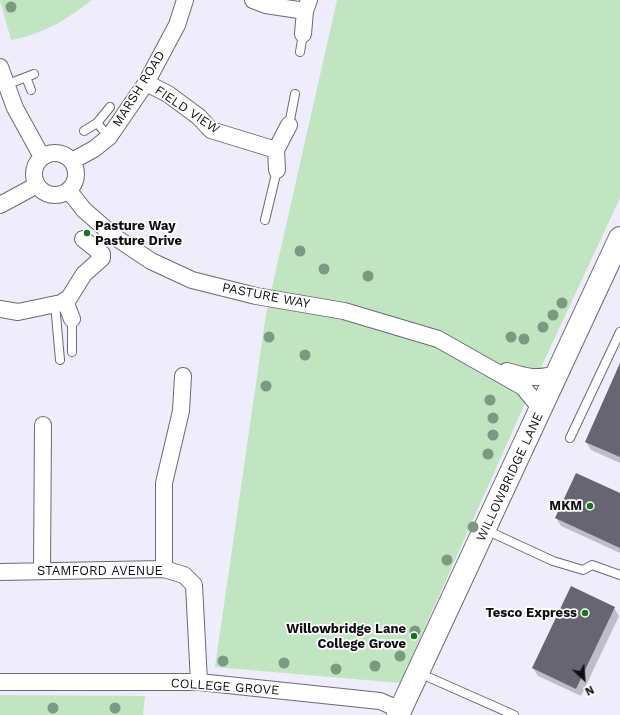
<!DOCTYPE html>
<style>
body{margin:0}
#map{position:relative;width:620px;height:715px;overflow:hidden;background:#efedfc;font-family:"Work Sans",sans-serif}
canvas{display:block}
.north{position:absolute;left:564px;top:659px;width:40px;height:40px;-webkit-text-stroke:3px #fff;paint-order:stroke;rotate:154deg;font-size:11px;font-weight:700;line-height:16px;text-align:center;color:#0f0e13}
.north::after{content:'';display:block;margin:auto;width:14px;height:18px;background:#0f0e13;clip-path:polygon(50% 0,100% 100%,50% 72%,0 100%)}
</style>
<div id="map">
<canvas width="620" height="715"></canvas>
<div class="north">N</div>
</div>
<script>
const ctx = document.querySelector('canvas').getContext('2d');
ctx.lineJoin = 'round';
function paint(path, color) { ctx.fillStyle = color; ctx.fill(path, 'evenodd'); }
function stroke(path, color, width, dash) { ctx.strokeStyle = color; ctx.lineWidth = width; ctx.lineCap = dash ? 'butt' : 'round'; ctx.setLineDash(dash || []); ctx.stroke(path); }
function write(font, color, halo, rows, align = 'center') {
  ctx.font = font + ' "Work Sans",sans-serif'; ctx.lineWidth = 3.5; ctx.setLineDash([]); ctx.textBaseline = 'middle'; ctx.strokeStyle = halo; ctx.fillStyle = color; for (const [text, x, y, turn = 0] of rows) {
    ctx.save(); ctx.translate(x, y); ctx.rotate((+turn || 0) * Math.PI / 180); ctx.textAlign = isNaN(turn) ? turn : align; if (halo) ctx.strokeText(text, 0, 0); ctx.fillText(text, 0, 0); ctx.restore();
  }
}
paint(new Path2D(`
 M0 0H92C64 21 46 33 11 40Z
 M337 0H620V198L544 361 400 683 215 667 266 314Z
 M0 695 145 696 143 715H0Z`), '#c2e5c1');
paint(new Path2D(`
 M620 366V463L591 450 586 442Z
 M620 495V553L561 526 556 518Z
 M614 608 619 616 581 696 538 676 533 668Z`), '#0003');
paint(new Path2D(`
 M620 363V457L585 442Z
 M576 473 620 493V548L555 518Z
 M571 586 615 607 576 689 532 668Z`), '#676572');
const service = new Path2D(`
 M300 52 303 34
 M26 77 31 90
 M6 85 34 74
 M97 123 109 137
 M289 125 295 94
 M84 131 97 123 110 107
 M265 220 277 170
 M55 304 60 360
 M72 352V319
 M570 438 620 332
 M486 530 553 561 583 570 592 565 620 575
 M419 673 514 715`);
const minor = new Path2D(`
 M253 0 266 5 305 11
 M303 34 305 11 309 0
 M0 67 15 108 42 157
 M146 83 168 94 199 117 211 130 276 150
 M34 174a21 21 0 1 1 42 0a21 21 0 1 1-42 0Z
 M72 161 94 149 109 137 146 83 177 25 185 0
 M277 170 276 150 289 125
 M69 191 84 210 115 237 151 261 192 280 256 296 344 311 438 339 523 387 541 409
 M0 205 37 185
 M65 301 72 319
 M0 309 18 312 61 303 69 298 84 274 102 258V254L83 239
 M507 371C527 377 537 380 558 373
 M164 569V483L181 411 183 376
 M42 571 43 425
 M0 572 164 569 184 575 194 585 199 682
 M0 682H199L380 701 401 710`);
const primary = new Path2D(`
 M398 715 620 238`);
stroke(service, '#6b6976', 10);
stroke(minor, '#6b6976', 18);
stroke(primary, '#6b6976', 24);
stroke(service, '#fff', 8);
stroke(minor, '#fff', 16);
stroke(primary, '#fff', 22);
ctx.fillStyle = '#7a9a81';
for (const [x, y] of [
 [11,7],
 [300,251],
 [324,269],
 [368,276],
 [562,303],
 [553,315],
 [543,327],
 [269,337],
 [511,337],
 [524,339],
 [305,355],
 [266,386],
 [490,400],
 [493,418],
 [493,435],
 [488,454],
 [473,527],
 [447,560],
 [415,631],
 [400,656],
 [223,661],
 [284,663],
 [375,666],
 [336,669],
 [53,708],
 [115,708]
]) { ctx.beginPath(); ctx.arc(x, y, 5.5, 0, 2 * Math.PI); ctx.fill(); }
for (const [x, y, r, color] of [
 [87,233,4,"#197422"],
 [590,506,4,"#197422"],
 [585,613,4,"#197422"],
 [414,636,4,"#197422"]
]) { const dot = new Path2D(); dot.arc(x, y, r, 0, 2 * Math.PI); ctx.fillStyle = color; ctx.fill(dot); stroke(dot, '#fff', 1.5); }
write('13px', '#0f0e13', '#fff', [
 ["MARSH ROAD",139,89,-58],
 ["FIELD VIEW",187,110,34],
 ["PASTURE WAY",266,296,11],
 ["WILLOWBRIDGE LANE",510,477,-65],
 ["STAMFORD AVENUE",100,571],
 ["COLLEGE GROVE",225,687,4]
]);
write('bold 13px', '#0f0e13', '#fff', [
 ["Pasture Way",95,226,"left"],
 ["Pasture Drive",95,241,"left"],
 ["MKM",582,506],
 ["Tesco Express",577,613],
 ["Willowbridge Lane",406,629],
 ["College Grove",406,644]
], 'right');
</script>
